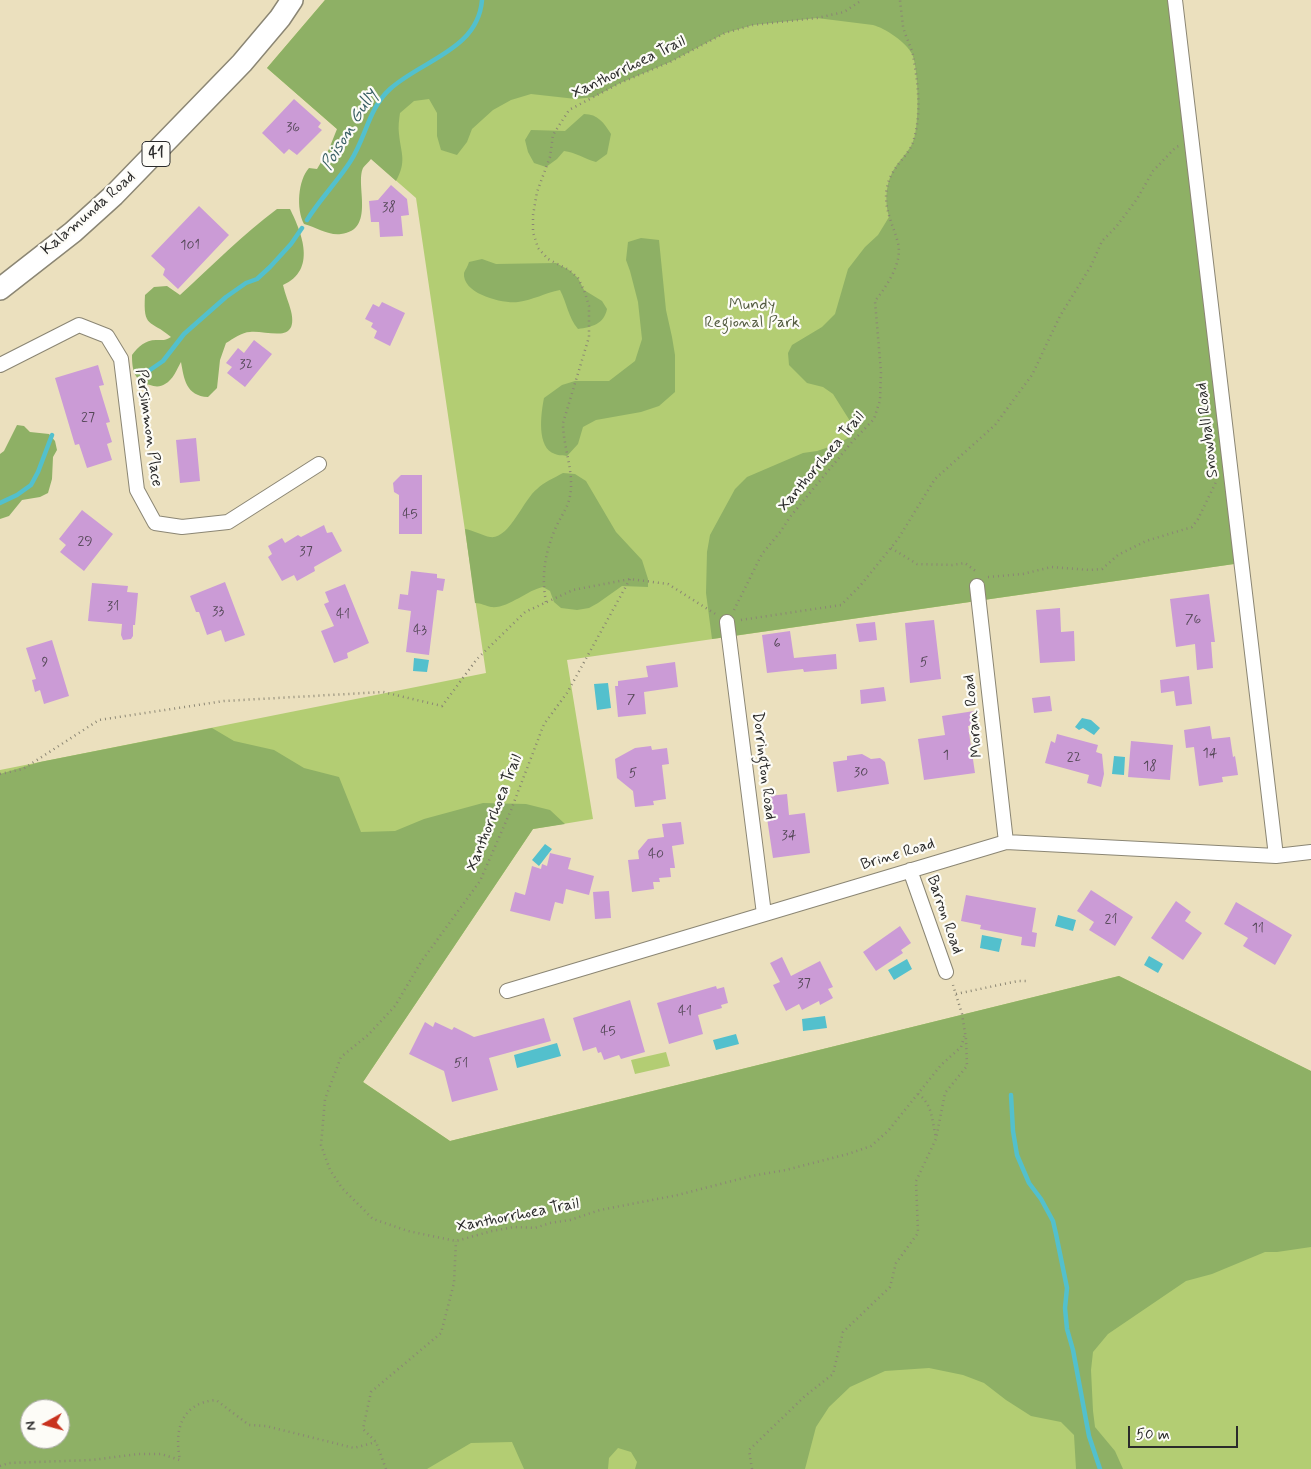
<!DOCTYPE html>
<style>
body{margin:0}
#map{position:relative;width:1311px;height:1469px;overflow:hidden;background:#ebe0be;font-family:Mynerve,sans-serif}
canvas{display:block}
.north{position:absolute;left:20px;top:1399px;width:50px;height:50px;box-sizing:border-box;background:#fdfcf7;border:1px solid #a9a8a5;border-radius:50%;rotate:263deg;font-size:14px;font-weight:700;line-height:20px;text-align:center;color:#2b2b2b}
.north::after{content:'';display:block;margin:auto;width:18px;height:22px;background:#c8321e;clip-path:polygon(50% 0,100% 100%,50% 72%,0 100%)}
.scale{position:absolute;left:1128px;top:1426px;width:110px;height:22px;box-sizing:border-box;border:2px solid #2b2b2b;border-top:0;padding-left:6px;font-size:15px;line-height:18px;white-space:nowrap;color:#2b2b2b;-webkit-text-stroke:4px #fdfcf7;paint-order:stroke}
</style>
<div id="map">
<canvas width="1311" height="1469"></canvas>
<div class="north">N</div>
<div class="scale">50 m</div>
</div>
<script>
const ctx = document.querySelector('canvas').getContext('2d');
ctx.lineJoin = 'round';
function paint(path, color) { ctx.fillStyle = color; ctx.fill(path, 'evenodd'); }
function stroke(path, color, width, dash) { ctx.strokeStyle = color; ctx.lineWidth = width; ctx.lineCap = dash ? 'butt' : 'round'; ctx.setLineDash(dash || []); ctx.stroke(path); }
function write(font, color, halo, rows, align = 'center') {
  ctx.font = font + ' Mynerve,sans-serif'; ctx.lineWidth = 4.5; ctx.setLineDash([]); ctx.textBaseline = 'middle'; ctx.strokeStyle = halo; ctx.fillStyle = color; for (const [text, x, y, turn = 0] of rows) {
    ctx.save(); ctx.translate(x, y); ctx.rotate((+turn || 0) * Math.PI / 180); ctx.textAlign = isNaN(turn) ? turn : align; if (halo) ctx.strokeText(text, 0, 0); ctx.fillText(text, 0, 0); ctx.restore();
  }
}
paint(new Path2D(`
 M325 0H1175L1241 563 567 660 593 819 533 829 363 1082 450 1141 1119 976 1311 1071V1469H0V770L486 673 416 198 267 68ZM30 1409H60V1439H30Z
 M666 1052 670 1066 635 1074 631 1060Z`), '#b3cd73');
paint(new Path2D(`
 M325 0H1175L1241 563 712 639 706 593 707 552 710 535 735 489 747 477 803 453 817 451 838 444 851 436 850 421 833 394 823 387 807 383 789 365 788 353 792 345 822 327 835 314 848 269 865 247 878 235 889 217C884 200 886 180 896 166 901 159 908 152 912 144 920 130 919 69 912 54 907 43 885 28 873 25L817 18 753 25 725 33 670 62 620 83 594 97 576 99 531 94 511 100 493 110 472 129 467 142 457 155 441 150 437 136V113L429 99 414 101 400 113C399 120 398 127 399 134 401 154 407 161 396 181L371 159C369 162 365 165 363 168 355 185 376 230 341 234 329 236 316 227 304 224 296 209 298 180 309 168L317 169 329 149 337 129 267 68Z
 M584 114C598 114 604 123 611 134L607 154 596 162C585 159 575 152 564 151L557 159 546 167 534 163 528 152 525 140 531 130 565 131Z
 M277 209H290C302 233 317 270 283 285 285 294 289 303 291 311 299 345 267 330 250 332 242 332 233 339 226 343L220 360 217 388 208 397C186 396 184 379 181 362 177 369 173 380 165 384 161 387 155 387 150 385 134 381 132 370 132 355 138 347 145 340 156 340 163 340 165 341 171 337 150 319 143 329 145 295L154 287 167 286 180 295C213 265 242 235 277 209Z
 M641 238 659 240 666 310 672 337 675 355V392L659 406 641 412 596 420 583 427 578 444 567 456C564 455 559 456 555 454 536 448 541 413 544 398L562 385 575 381H609L635 361 642 339 638 302 630 271 626 260 628 242Z
 M482 259 496 264 556 263 569 270 578 278 584 290 602 301 607 309C604 324 592 327 578 329 568 317 567 303 560 290 545 293 533 300 518 302 503 304 462 294 464 273 465 270 468 266 469 262Z
 M17 425 24 426 30 432 49 434 55 441 57 450 53 457 52 479 48 493 40 497 22 500 9 516 0 519V454L4 451Z
 M563 473 575 474 586 481 616 532 642 560 648 579V587L622 586 598 603 589 608 577 610 561 608 554 602 550 591 543 587C527 590 508 609 491 607 486 606 481 603 475 603L465 529C472 530 484 536 490 537 509 540 523 500 537 489 544 482 554 478 563 473Z
 M212 728 234 741 274 750 304 768 339 777 361 832 395 831 424 819 483 803 526 804 550 810 565 824 533 829 363 1082 450 1141 1119 976 1311 1071V1247L1277 1252H1265L1212 1274 1186 1281 1108 1334 1093 1352 1091 1370 1093 1411 1095 1427 1115 1451 1123 1469H1076L1074 1435 1061 1422 1031 1416 1006 1400 984 1383 963 1375 929 1368 885 1371 850 1387 829 1407 816 1427 805 1469H635L637 1462 631 1452 618 1448 609 1458 608 1469H524L512 1442 471 1443 427 1469H0V774L40 762ZM30 1409H60V1439H30Z`), '#8eb065');
paint(new Path2D(`
 M414 658 429 660 427 672 413 671Z
 M608 683 611 708 597 710 594 684Z
 M1082 718 1091 720 1100 728 1094 735 1083 728 1079 730 1075 727Z
 M1114 756 1125 757 1124 775 1112 774Z
 M545 844 552 849 539 866 532 860Z
 M1058 915 1076 920 1073 931 1055 926Z
 M982 935 1002 939 999 952 980 948Z
 M1149 956 1163 964 1158 973 1144 965Z
 M907 959 912 969 894 980 888 970Z
 M825 1016 827 1028 803 1031 802 1019Z
 M736 1034 739 1044 716 1050 713 1040Z
 M557 1043 561 1056 517 1068 514 1055Z`), '#53c0cd');
stroke(new Path2D(`
 M307 220C320 199 337 182 350 162 366 138 368 109 390 89 422 60 478 50 482 0
 M150 370 163 361 184 334 226 297 246 283 257 279 270 267 291 244 302 228
 M0 503 17 495 31 485 38 472 52 435
 M1011 1095 1013 1131 1017 1155 1029 1183 1041 1199 1053 1221 1056 1234 1067 1288 1065 1308 1067 1329 1073 1350 1089 1436 1100 1469`), '#53c0cd', 4.5);
paint(new Path2D(`
 M294 99 321 123 318 127 322 130 297 155 289 149 284 154 262 133Z
 M391 185 407 199 409 215 401 216 403 236 380 237 379 222H371L369 201 378 200Z
 M199 206 229 235 178 289 163 275 165 269 151 256Z
 M382 302 405 313 390 346 374 338 377 331 371 327 373 323 365 319 373 304 379 307Z
 M254 340 272 354 245 387 227 373 232 367 226 363 238 348 244 353Z
 M98 365 104 385 99 386 110 422 106 423 112 442 107 444 112 460 87 468 79 444 75 445 55 378Z
 M196 438 200 481 180 483 176 440Z
 M401 475H422V534H399V495L394 492 393 483Z
 M82 510 113 534 84 571 60 552 66 545 59 539Z
 M324 525 327 533 332 532 342 551 314 567 315 571 297 581 294 575 282 581 268 557 272 554 268 546 282 538 285 543 298 535 301 537Z
 M411 571 437 574V578L445 579 443 591 437 590 429 655 406 652 411 611 398 609 400 594 408 595Z
 M225 582 245 635 225 642 221 630 207 635 199 612H196L190 596Z
 M92 583 128 586 127 592 138 593 135 625H133V636L131 639 123 640 121 635 122 624 88 621Z
 M345 584 369 643 347 653 348 658 334 663 321 631 334 626 324 604 329 602 325 592Z
 M1209 594 1215 642H1211L1213 668 1197 670 1195 644 1176 647 1170 599Z
 M1060 608 1061 632 1074 631 1075 661 1040 663 1036 610Z
 M934 620 941 679 910 683 905 623Z
 M875 622 877 640 859 642 856 624Z
 M790 631 794 658 836 654 837 669 804 672 803 669 767 673 762 635Z
 M52 640 69 696 44 704 40 690 35 692 32 680 36 679 26 648Z
 M675 662 678 687 644 692 646 714 618 717 615 686H618V681L648 677 646 666Z
 M1189 676 1192 704 1176 706 1174 691 1161 693 1160 680Z
 M884 687 886 701 861 704 860 690Z
 M1050 696 1052 711 1034 713 1032 698Z
 M974 711 977 725 968 726 975 773 924 780 918 739 945 735 942 716Z
 M1210 726 1212 739 1230 737 1233 757 1235 756 1238 775 1222 777 1223 782 1199 786 1194 747 1186 748 1184 730Z
 M1057 734 1098 745 1096 752 1102 754 1104 774 1101 787 1087 783 1089 775 1045 763 1051 741 1055 743Z
 M1131 741 1173 745 1170 780 1128 777Z
 M651 746 652 750 667 748 669 764 662 765 666 799 653 801 654 805 635 807 633 791 617 778 615 759 635 748Z
 M862 754 871 759 880 758 885 762 889 784 837 792 833 762 847 760V756Z
 M787 794 789 815 805 813 810 853 773 858 767 818H771L769 796Z
 M681 822 684 844 672 846 675 868H670L671 877 659 878 660 882H653L654 889 632 892 628 860 639 859 638 851 648 839 664 837 662 824Z
 M550 853 571 858 568 869 594 876 589 895 566 889 563 904 555 902 550 921 510 911 515 892 525 895 532 866 541 869 542 864 547 866Z
 M1091 890 1133 917 1115 946 1089 930 1094 922 1077 911Z
 M609 891 611 918 595 919 593 892Z
 M966 895 1036 908 1032 932 1037 933 1035 947 1021 945 1022 937 980 929 981 925 961 921Z
 M1176 901 1191 912 1185 921 1202 933 1183 960 1151 938Z
 M1236 902 1292 935 1275 965 1243 946 1248 938 1224 924Z
 M900 926 911 943 901 950 903 953 876 971 863 952Z
 M782 957 791 976 820 961 833 987 828 989 833 998 820 1005 819 1001 802 1010 799 1004 786 1011 773 985 780 982 770 963Z
 M716 986 717 989 724 987 728 1003 721 1005 722 1008 698 1015 703 1034 669 1044 657 1003Z
 M630 1000 645 1052 621 1059 619 1055 604 1060 601 1052 598 1053 596 1047 583 1051 573 1018Z
 M544 1018 551 1041 489 1058 498 1090 452 1102 444 1071 409 1054 425 1022 433 1027 435 1022 452 1030 454 1027 474 1037Z`), '#cb9bd6');
const street = new Path2D(`
 M1175 0 1276 856
 M0 365 79 325 107 336 121 359 137 490 155 523 182 527 228 522 319 464
 M977 586 1006 842
 M727 622 764 914
 M910 870 946 972
 M507 991 1006 842 1276 856 1311 852`);
const primary = new Path2D(`
 M0 289 73 232 114 195 242 63 280 18 292 0`);
stroke(street, '#8b8674', 16);
stroke(primary, '#8b8674', 24);
stroke(new Path2D(`
 M891 548 917 564 952 565 965 563 977 572
 M988 577 1023 574 1051 567 1090 570 1102 569 1118 555 1146 541 1192 527 1198 519 1217 480
 M630 579 567 693 544 724 511 810 480 881 421 962 395 1006 368 1035 341 1057 325 1099 321 1145 330 1170 342 1188 373 1219 408 1231 456 1241 492 1231 514 1227 535 1228 550 1223 570 1220 600 1210 678 1195 751 1176 786 1170 848 1154 871 1146 888 1131 941 1065 961 1047 965 1034
 M546 602C541 576 545 552 556 527 563 512 570 506 571 488 572 466 563 444 563 423L589 337V306L584 290 578 278 569 270 548 259 538 248 533 232V215L537 192 550 157 553 135 569 110 620 83 670 62 725 33 753 25 817 18 844 12 862 0
 M734 610 762 554 781 531 790 517 852 442 874 419 880 400 881 372 875 301C886 287 903 263 898 243 893 224 883 208 887 188 890 168 908 157 913 142 922 115 918 83 913 55 911 46 905 36 903 26 902 18 901 9 900 0
 M741 620 841 605 860 586 898 539 935 479 995 425 1032 375 1060 316 1091 266 1102 241 1116 227 1137 199 1153 171 1176 147 1179 146
 M0 774 23 769 99 720 224 701 383 692 442 706 477 659 525 612 573 590 630 579 668 584 717 615
 M956 994 1018 981H1028
 M918 1094C933 1104 932 1122 936 1138
 M0 1466 9 1463 92 1460 138 1454H161L180 1460C174 1430 181 1403 216 1400L249 1425 266 1426 354 1448 376 1442
 M386 1469 376 1442 363 1429 371 1392 441 1333 454 1283 456 1241
 M752 1469 749 1450 805 1396 833 1374 843 1332 890 1287 896 1263 918 1233 916 1181 936 1139 945 1093 967 1066 966 1039 962 1014 953 985`), '#8b8674', 2.5, [1, 4]);
stroke(street, '#fff', 14);
stroke(primary, '#fff', 21);
write('14px', '#534756', null, [
 ["36",293,128],
 ["38",389,208],
 ["101",190,246],
 ["32",246,365],
 ["27",88,418],
 ["45",410,515],
 ["29",85,542],
 ["37",306,552],
 ["31",113,607],
 ["33",218,612],
 ["41",343,615],
 ["76",1193,620],
 ["43",420,631],
 ["6",777,644],
 ["9",45,663],
 ["5",924,663],
 ["7",631,700],
 ["14",1210,754],
 ["1",946,756],
 ["22",1074,758],
 ["18",1150,767],
 ["30",861,773],
 ["5",633,774],
 ["34",789,836],
 ["40",656,855],
 ["21",1111,920],
 ["11",1258,929],
 ["37",804,984],
 ["41",685,1012],
 ["45",608,1032],
 ["51",461,1064]
]);
for (const [x, y, w] of [
 [156,154,28]
]) { const box = new Path2D(); box.roundRect(x - w / 2, y - 12.5, w, 25, 4); ctx.fillStyle = '#fdfcf7'; ctx.fill(box); stroke(box, '#2b2b2b', 1); }
write('bold 15px', '#2b2b2b', null, [
 ["41",156,154]
]);
write('16px', '#2b2b2b', '#fdfcf7', [
 ["Xanthorrhoea Trail",629,68,-26],
 ["Kalamunda Road",89,214,-41],
 ["Persimmon Place",148,428,82],
 ["Snowball Road",1208,430,-97],
 ["Xanthorrhoea Trail",822,462,-50],
 ["Moran Road",974,716,-96],
 ["Dorrington Road",763,766,83],
 ["Xanthorrhoea Trail",495,813,-68],
 ["Brine Road",898,855,-17],
 ["Barron Road",944,915,71],
 ["Xanthorrhoea Trail",518,1216,-11]
]);
write('16px', '#545c41', '#fdfcf7', [
 ["Mundy",752,306],
 ["Regional Park",752,324]
]);
write('italic 18px', '#395f64', '#fdfcf7', [
 ["Poison Gully",350,130,-59]
]);
</script>
